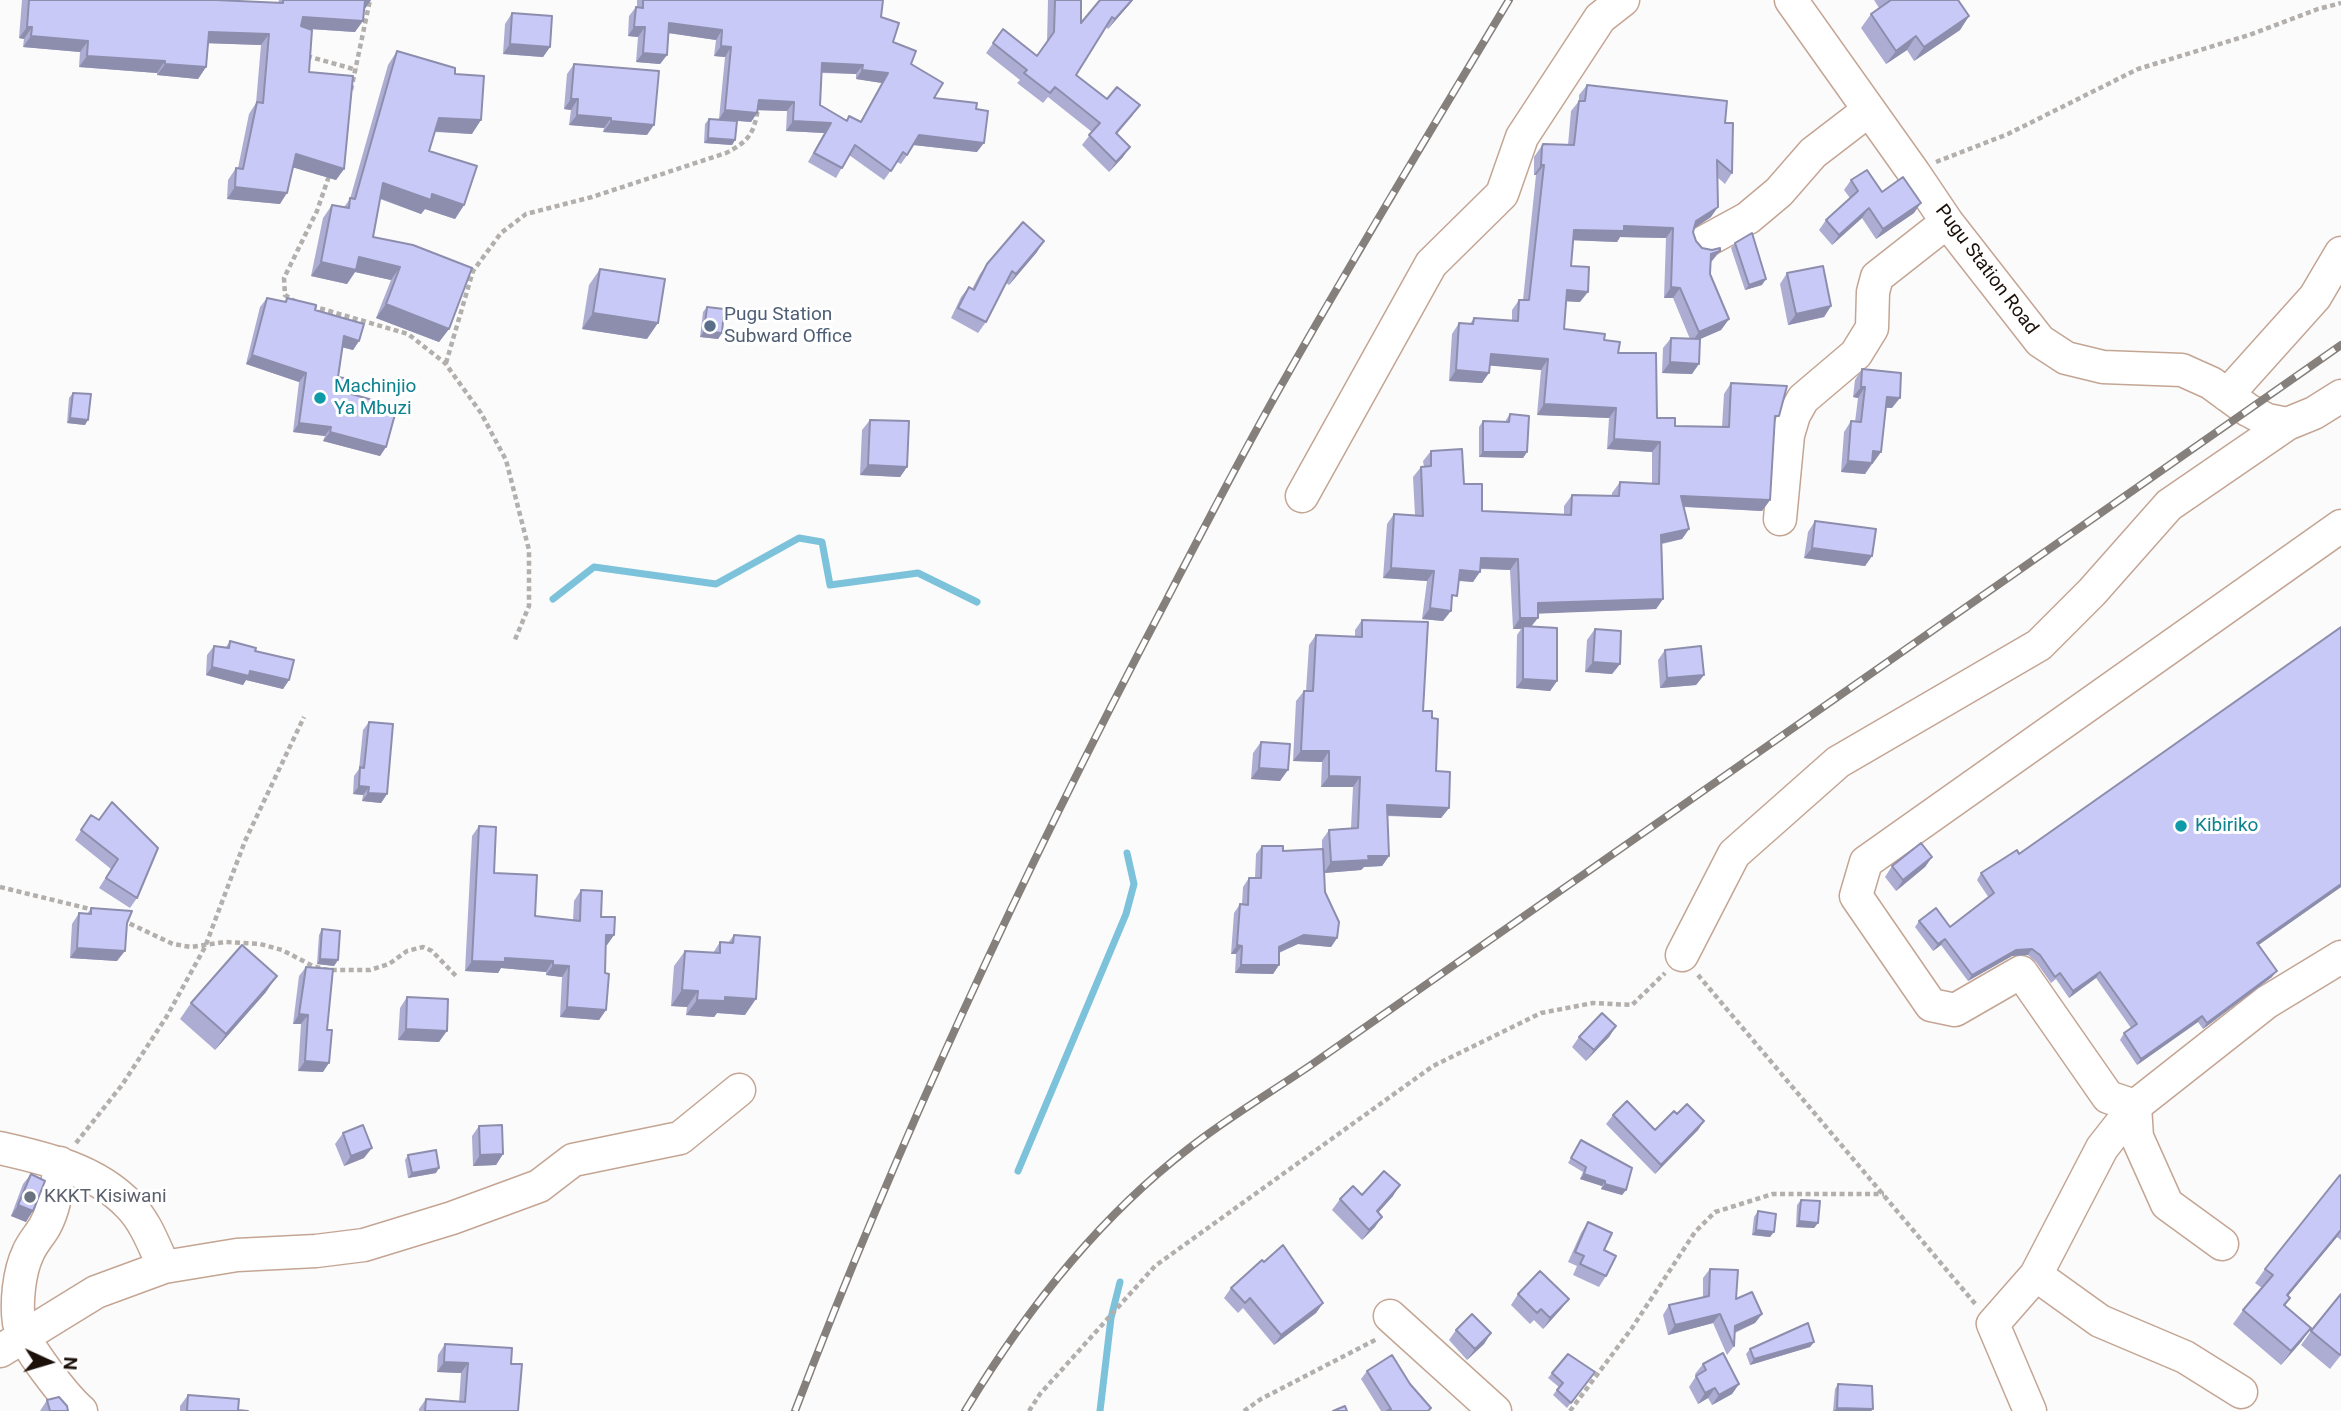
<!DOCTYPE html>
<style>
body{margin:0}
#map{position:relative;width:2341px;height:1411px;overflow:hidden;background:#fbfbfb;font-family:Roboto,sans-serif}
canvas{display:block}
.north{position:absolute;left:14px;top:1327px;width:70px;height:70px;-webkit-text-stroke:5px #fff;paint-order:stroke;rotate:94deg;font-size:19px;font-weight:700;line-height:28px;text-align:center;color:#1b100a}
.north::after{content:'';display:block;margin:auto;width:24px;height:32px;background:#1b100a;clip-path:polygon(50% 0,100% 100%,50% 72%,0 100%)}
</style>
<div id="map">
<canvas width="2341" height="1411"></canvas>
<div class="north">N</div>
</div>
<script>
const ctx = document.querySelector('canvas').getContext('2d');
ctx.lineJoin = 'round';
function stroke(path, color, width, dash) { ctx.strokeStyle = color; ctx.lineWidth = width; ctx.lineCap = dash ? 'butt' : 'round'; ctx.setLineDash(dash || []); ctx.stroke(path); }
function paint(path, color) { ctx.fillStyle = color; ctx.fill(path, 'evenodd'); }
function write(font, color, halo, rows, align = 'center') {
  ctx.font = font + ' Roboto,sans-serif'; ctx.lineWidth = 6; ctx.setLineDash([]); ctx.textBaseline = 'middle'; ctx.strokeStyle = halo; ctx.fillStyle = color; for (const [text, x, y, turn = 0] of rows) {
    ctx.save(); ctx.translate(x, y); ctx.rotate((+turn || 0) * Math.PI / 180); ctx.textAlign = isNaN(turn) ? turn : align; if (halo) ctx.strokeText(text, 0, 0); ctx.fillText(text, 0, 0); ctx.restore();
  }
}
stroke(new Path2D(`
 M553 599 594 567 716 584 799 538 822 542 830 585 918 573 977 602
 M1018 1171 1126 914 1134 884 1127 853
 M1100 1411 1111 1318 1120 1282`), '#7cc2db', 7);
const minor = new Path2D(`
 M1791 0 1914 173 1947 222 2040 341 2066 358 2103 367 2182 370 2211 383 2248 410 2267 420 2287 424 2314 413 2341 396
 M1704 242 1748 218 1779 192 1813 153 1869 110
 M2227 395 2315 297 2341 253
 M1302 496 1431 264 1502 194 1522 137 1600 18 1623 0
 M1780 519 1788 435 1794 415 1803 399 1856 354 1872 328 1873 292 1877 277 1947 222
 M1682 955 1734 854 1838 762 2039 645 2092 592 2169 505 2287 424
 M0 1148C45 1158 96 1170 129 1205 146 1222 154 1246 164 1267
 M60 1163C57 1184 56 1206 45 1226 40 1235 32 1243 28 1253 19 1272 16 1303 19 1323 23 1344 65 1397 81 1411
 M2222 1244 2167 1204 2137 1137 2135 1106 2267 1002 2341 957
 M2036 1275 2100 1321 2185 1357 2241 1392
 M1390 1316 1495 1411
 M0 1351 96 1292 164 1267 237 1255 316 1251 364 1245 452 1218 539 1186 573 1160 680 1138 739 1090
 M2030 1411 1993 1324 2036 1275 2102 1148 2135 1106 2108 1097 2021 972 1955 1010 1931 1005 1856 896 1866 862 2341 526`);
stroke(minor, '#c4a593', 35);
stroke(new Path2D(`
 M307 56 357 70
 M351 90 370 0
 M1936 162 2008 134 2138 69 2249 35 2318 9 2341 3
 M296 302 285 295 284 278 317 211 330 173
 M312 306 408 334 445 363 481 413 506 460 529 550V606L514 642
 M446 363 473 271 501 233 526 214 592 197 726 153C749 141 754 134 758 108
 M0 887 94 910
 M122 920 173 944 191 947 225 942 260 944 282 950 313 966 327 970H370L389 964 407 951 423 947 432 951 456 976
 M1698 975 1977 1306
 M76 1143 122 1085 167 1016 205 947 245 841 304 717
 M1029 1411 1040 1394 1155 1266 1433 1066 1541 1013 1593 1003 1632 1005 1665 973
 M1244 1411 1261 1399 1377 1339
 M1570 1411 1632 1328 1695 1232 1715 1212 1773 1194H1884`), '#b2afad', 4.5, [5, 3.5]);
stroke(minor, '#fff', 32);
const rail = new Path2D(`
 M795 1411C901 1134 1027 864 1166 601 1205 526 1244 450 1286 377 1358 250 1434 125 1509 0
 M965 1411C1024 1313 1097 1219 1188 1149 1227 1118 1270 1093 1311 1065L2341 345`);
stroke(rail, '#86807d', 8);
stroke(rail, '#fff', 5, [16]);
paint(new Path2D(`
 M22 0H216L278 3 279 0H371L364 10 355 32 311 29 309 72 344 169 336 180 293 167 280 204 227 199 228 180 236 168H238L249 114 256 103 261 45 208 43 206 67 198 79 157 75V73L79 67 80 52 23 47 24 39 19 38Z
 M637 0H883L881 17 893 42 911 64 934 98 976 109 977 152 914 145 901 164 897 162 884 180 849 155 836 178 808 162 824 133 786 131 787 111 758 110 757 113 751 122 737 121 735 140 732 145 704 143 705 124 709 119H719L725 57 714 56 716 40 668 33 667 55 660 64 636 62 638 37 628 36 629 16 636 7H637ZM822 73 856 74V79L882 83 860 122 849 116 846 120 820 105Z
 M1048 0H1081V23L1100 0H1133L1108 29 1106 27 1076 75 1107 99 1133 115 1117 134 1123 157 1109 172 1082 145 1092 132 1048 97 1043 103 1017 83 1020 80 986 53 1003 29 1037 56 1047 42Z
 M1874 0H1958L1969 16 1960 30 1914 61 1907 50 1886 64 1861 28 1871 14 1879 8Z
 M512 13 550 47 543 57 503 54 505 24Z
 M397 51 455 74 472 134 435 132 429 151 464 205 455 219 425 209 421 214 380 199 373 237 413 245 449 329 439 342 376 318 391 280 355 272 347 284 311 276 323 218 332 205 344 207 350 199 388 65Z
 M574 64 647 135 603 132 604 128 569 125 571 110 564 109 567 74Z
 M1587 85 1725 123 1732 173 1725 184 1717 177 1711 217 1694 228 1693 232 1696 241 1712 261 1711 262 1710 274 1729 319 1721 330 1700 339 1692 374 1662 373 1663 348 1671 338 1690 339 1673 298H1664L1666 238 1620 237 1617 242 1573 240 1571 266 1580 302 1566 301 1564 329 1604 340 1618 353 1657 418 1675 426 1722 427 1724 394 1731 383 1775 422 1770 500 1762 511 1683 507 1689 529 1682 539 1662 544 1663 599 1656 609 1538 613 1531 626 1557 681 1550 691 1516 688 1517 635 1521 629H1513L1510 570 1480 569 1473 582 1458 581 1451 603 1443 621 1422 619 1427 581 1383 578 1387 524 1394 514 1415 515 1413 477 1421 467H1424L1423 461 1431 451 1464 484 1482 511 1564 515V506L1572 495 1612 496V493L1620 482 1652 484V452L1607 449 1609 418 1537 415 1541 370 1490 365 1482 383 1449 381 1452 334 1459 323 1470 324 1474 318 1512 321V310L1519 300H1523L1536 175H1534V157L1543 144 1568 145 1571 111 1579 101V95Z
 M1851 180 1882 192 1914 213 1876 239 1862 218 1832 245 1819 230 1826 220 1850 198 1844 190Z
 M1735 243 1762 285 1745 290 1731 248Z
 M1037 252 1009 285 1006 283 986 322 978 333 951 318 961 297 969 287 972 289 980 274 987 264Z
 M600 269 647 339 582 329 589 285Z
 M1787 273 1831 306 1824 317 1788 325 1780 284Z
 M267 298 285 302 287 298 315 310 359 341 353 350 342 347 338 377 348 393 386 447 380 456 323 441 325 436 293 432 299 382 246 364 260 307Z
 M707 307 722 333 718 339 700 337 703 312Z
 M1862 369 1892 408H1886L1881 452 1865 474 1841 472 1844 432 1851 421 1855 422 1858 398 1853 397 1855 380Z
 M73 393 85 425 67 423 69 398Z
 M1510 414 1527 452 1523 458 1479 457V427L1483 421 1506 422V420Z
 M870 420 907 467 900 477 860 475 862 430Z
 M1815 521 1872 556 1865 566 1804 558 1808 532Z
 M1362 620 1423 711 1432 718 1436 771 1449 808 1441 818 1387 816 1389 856 1382 866 1364 867 1361 870 1324 873 1325 892 1337 938 1331 947 1298 944 1279 953V965L1273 974 1235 973 1236 954H1231L1234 913 1240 904H1242L1243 887 1249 878H1255L1256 854 1262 846 1283 851 1322 849V840L1329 830 1351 828 1353 787H1321L1322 762 1293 761 1296 701 1304 691H1306L1309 645 1316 635 1355 637V630Z
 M1595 629 1620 664 1612 674 1585 672 1587 640Z
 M230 641 255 651 289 680 283 689 246 680 243 685 206 675 207 655 214 646 226 647Z
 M1665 650 1704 675 1696 685 1660 688 1658 660Z
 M369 722 387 794 381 803 362 801 363 795 353 794 354 776 359 769 363 730Z
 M1261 742 1280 781 1251 779 1253 753Z
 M91 815 99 820 137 898 130 908 99 888 111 869 75 840Z
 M479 826 494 873 535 916 573 920 574 901 581 890 614 935 607 945H605V973L606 1010 599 1020 560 1017 562 977 546 975V972L501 968 498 973 465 971 472 836Z
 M2019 854 2341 887 2258 945 2272 977 2203 1029 2198 1022 2137 1065 2120 1040 2124 1033 2131 1028 2096 978 2069 998 2056 979 2051 983 2036 962 2028 955 2012 956 1968 981 1941 945 1933 951 1915 927 1919 921 1950 927 1989 898 1977 880 1981 873Z
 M1932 857 1925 867 1896 891 1885 877 1892 866Z
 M91 908 127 923 117 961 70 958 72 924 79 913 87 914Z
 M322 929 338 960 334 966 317 964 319 935Z
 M734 935 745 1015 717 1013 714 1017 686 1015 687 1007 671 1006 674 966 685 951 713 953 720 942 728 943Z
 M306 967 323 1072 298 1071 301 1024H293L299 976Z
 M266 992 215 1050 180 1019 191 1003Z
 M407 997 439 1042 398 1040 400 1008Z
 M1616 1026 1609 1037 1586 1061 1572 1047 1579 1037Z
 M1677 1114 1704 1121 1698 1130 1655 1174 1606 1124 1613 1115 1655 1130Z
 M479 1126 503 1154 496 1165 473 1166 472 1136Z
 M343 1133 364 1158 344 1166 335 1144Z
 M1581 1140 1626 1190 1622 1195 1601 1189 1602 1186 1580 1179 1583 1172 1568 1163Z
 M408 1155 436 1173 408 1178 405 1160Z
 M31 1174 26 1222 11 1216 23 1184Z
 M2341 1176V1240L2337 1237 2288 1296 2290 1298 2285 1306 2311 1328 2301 1342 2281 1365 2233 1324 2243 1310 2262 1288 2255 1283 2265 1269Z
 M1362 1195 1393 1196 1378 1212 1375 1227 1362 1240 1332 1210 1340 1199Z
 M1801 1200 1818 1223 1814 1228 1796 1227 1797 1205Z
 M1758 1211 1770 1237 1752 1235 1754 1217Z
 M1588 1222 1604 1250 1606 1276 1599 1287 1573 1275 1577 1266 1568 1262 1581 1233Z
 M1710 1269 1736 1299 1762 1314 1755 1323 1735 1333 1734 1346 1727 1355 1713 1323 1668 1335 1663 1315 1669 1305 1703 1297V1278Z
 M1231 1288 1323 1303 1316 1313 1274 1345 1243 1308 1238 1313 1224 1298Z
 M1518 1294 1569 1299 1561 1309 1543 1329 1534 1320 1530 1324 1511 1305Z
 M1456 1330 1491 1333 1484 1344 1467 1360 1449 1340Z
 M2311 1331 2341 1355 2330 1369 2301 1345Z
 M1814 1342 1810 1347 1750 1365 1746 1354 1750 1349Z
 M445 1344 511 1364 518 1411H419V1409L426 1399 459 1402 461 1373 437 1372 438 1355Z
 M1703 1364 1739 1384 1732 1394 1712 1405 1708 1398 1698 1404 1689 1387 1696 1376 1695 1374Z
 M1367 1371 1410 1384 1429 1411H1381L1361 1379Z
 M1595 1372 1567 1408 1553 1395 1559 1387 1548 1378 1552 1373Z
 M1838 1384 1873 1409 1871 1411H1833L1835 1389Z
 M188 1395 238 1410 248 1411H180V1406Z
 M47 1400 68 1411H40Z`), '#adadd4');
paint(new Path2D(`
 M364 0H371L364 10Z
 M1132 0H1133L1108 29 1115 19Z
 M1969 16 1960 30 1914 61 1924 47Z
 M303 17 363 21 355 32 295 28Z
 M669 23 722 30 716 40 662 32Z
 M27 27H32L24 39 19 38Z
 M634 27H645L638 37 628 36Z
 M209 32 269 34 261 45 201 43Z
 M31 36 88 41 80 52 23 47Z
 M1916 36 1907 50 1886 64 1896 51Z
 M510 44 550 47 543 57 503 54Z
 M721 46 731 47 725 57 714 56Z
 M643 53 667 55 660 64 636 62Z
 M87 56 165 61 157 73 79 67Z
 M822 63 863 65 856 74 816 72Z
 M165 64 206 67 198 79 157 75Z
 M862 70 888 73 882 83 856 79Z
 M571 99H578L571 110 564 109Z
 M759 100 794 102 787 111 752 110Z
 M725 110 757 113 751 122 719 119Z
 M577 115 611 118 604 128 569 125Z
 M439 118 481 120 472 134 429 131Z
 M611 121 654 125 647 135 603 132Z
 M793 121 831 123 824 133 786 131Z
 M919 135 984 143 977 152 913 145Z
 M708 138 735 140 732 145 704 143Z
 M1130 147 1123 157 1109 172 1116 162Z
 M296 154 344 169 336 180 288 166Z
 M1541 165H1544L1536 175H1534Z
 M383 183 432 194 464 205 455 219 425 209 421 214 374 196Z
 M235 187 287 193 280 204 227 199Z
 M1921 203 1914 213 1876 239 1883 229Z
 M1718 207 1711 217 1689 232 1696 221Z
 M1869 208 1862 218 1832 245 1839 235Z
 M1624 226 1673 228 1666 238 1620 237 1617 242 1566 240 1574 230Z
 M1044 241 1037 252 1009 285 1016 274Z
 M1720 251 1712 261 1704 264 1711 254Z
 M359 257 400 267 391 280 355 272 347 284 311 276 321 262Z
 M1766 279 1762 285 1745 290 1749 285Z
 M1671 287 1680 288 1673 298H1664Z
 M1567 290 1588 292 1580 302 1560 301Z
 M386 304 449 329 439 342 376 318Z
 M1831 306 1824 317 1788 325 1796 314Z
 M593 313 658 323 647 339 582 329Z
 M1729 319 1721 330 1691 343 1699 332Z
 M704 331 722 333 718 339 700 337Z
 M344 336 359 341 353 350 337 346Z
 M1491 354 1548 359 1541 370 1483 365Z
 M252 355 306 373 299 382 246 364Z
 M1670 362 1699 364 1692 374 1662 373Z
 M1456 370 1489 373 1482 383 1449 381Z
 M1861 387H1865L1858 398 1853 397Z
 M1887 397 1900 398 1892 408 1880 407Z
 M1544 404 1616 408 1609 418 1537 415Z
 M70 418 88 420 85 425 67 423Z
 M299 423 331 427 325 436 293 432Z
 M330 432 386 447 380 456 323 441Z
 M1614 439 1660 442 1652 452 1607 449Z
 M1873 451 1881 452 1873 463 1866 462Z
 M1483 452H1527L1523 458 1479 457Z
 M1848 461 1872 463 1865 474 1841 472Z
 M868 465 907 467 900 477 860 475Z
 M1681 496 1770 500 1762 511 1673 506Z
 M1689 529 1682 539 1654 545 1661 535Z
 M1812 548 1872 556 1865 566 1804 558Z
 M1481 558 1518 559 1510 570 1474 568Z
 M1391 568 1434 571 1427 581 1383 578Z
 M1460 570 1480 572 1473 582 1453 580Z
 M1663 599 1656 609 1530 614 1538 603Z
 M1430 608 1451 611 1443 621 1422 619Z
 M1520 618H1538L1530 628 1523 626 1521 629H1513Z
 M1593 662 1620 664 1612 674 1585 672Z
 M212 667 250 671 289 680 283 689 246 680 243 685 206 675Z
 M1704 675 1696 685 1660 688 1667 678Z
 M1523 679 1557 681 1550 691 1516 688Z
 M1301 751H1329L1322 762 1293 761Z
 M1259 768 1288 770 1280 781 1251 779Z
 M1329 776 1360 777 1353 787H1321Z
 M359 786 369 787 363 795 353 794Z
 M368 793 387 794 381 803 362 801Z
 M1387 805 1449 808 1441 818 1379 815Z
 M1368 856H1389L1382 866 1364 867 1361 870 1324 873 1331 862Z
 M1932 857 1925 867 1896 891 1903 880Z
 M2341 884V887L2253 949 2257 943Z
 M606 935H614L607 945H599Z
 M1304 935 1337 938 1331 947 1298 944 1273 955 1279 947Z
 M1945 939 1941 945 1933 951 1938 944Z
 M1237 945 1242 946 1236 954H1231Z
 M77 948 125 951 117 961 70 958Z
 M2032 949 2028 955 2012 956 1968 981 1972 975 2016 950Z
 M505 958 553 961 546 972 501 968 498 973 465 971 472 961Z
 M320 959 338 960 334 966 317 964Z
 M553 965 569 966 562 977 546 975Z
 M1241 965H1279L1273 974 1235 973Z
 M2277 971 2272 977 2203 1029 2207 1023Z
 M2100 972 2096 978 2069 998 2073 991Z
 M277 976 266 992 215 1050 226 1034Z
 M682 990 698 991 687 1007 671 1006Z
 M725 997 756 999 745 1015 717 1013 714 1017 686 1015 697 1000Z
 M567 1007 606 1010 599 1020 560 1017Z
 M299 1014 308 1015 301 1024H293Z
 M2202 1016 2198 1022 2137 1065 2141 1059Z
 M1616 1026 1609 1037 1586 1061 1594 1050Z
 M406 1029 447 1031 439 1042 398 1040Z
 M305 1061 329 1063 323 1072 298 1071Z
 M1704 1121 1698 1130 1655 1174 1661 1165Z
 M372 1148 364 1158 344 1166 351 1156Z
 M503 1154 496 1165 473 1166 480 1155Z
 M439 1168 436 1173 408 1178 412 1173Z
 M1584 1174 1605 1181 1602 1186 1580 1179Z
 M1605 1184 1626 1190 1622 1195 1601 1189Z
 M1400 1185 1393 1196 1370 1222 1377 1211Z
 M18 1205 33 1211 26 1222 11 1216Z
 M1382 1217 1375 1227 1362 1240 1369 1230Z
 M1799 1221 1818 1223 1814 1228 1796 1227Z
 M1756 1230 1774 1232 1770 1237 1752 1235Z
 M2341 1230 2337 1237 2277 1309 2287 1295Z
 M1569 1299 1561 1309 1543 1329 1550 1318Z
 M1323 1303 1316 1313 1274 1345 1281 1335Z
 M1720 1314 1713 1323 1668 1335 1675 1325Z
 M1762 1314 1755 1323 1728 1335 1735 1326Z
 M2311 1328 2301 1342 2281 1365 2291 1351Z
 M1491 1333 1484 1344 1467 1360 1475 1349Z
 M1814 1342 1810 1347 1750 1365 1754 1359Z
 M444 1362 468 1363 461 1373 437 1372Z
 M1739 1384 1732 1394 1712 1405 1719 1395Z
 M1715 1388 1708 1398 1698 1404 1705 1393Z
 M1837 1408 1873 1409 1871 1411H1834Z`), '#8d8dad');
const building = new Path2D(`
 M29 0H216L283 3V0H365L363 21 303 17 301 26 312 30 309 72 353 76 344 169 296 154 287 193 235 187 236 168 243 169 257 102 263 103 269 34 209 32 206 67 165 64V61L87 56 88 41 31 36 32 27H27Z
 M643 0H883L881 17 899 23 893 42 916 51 911 64 943 83 934 98 977 103 976 109 988 111 984 143 919 135 907 155 903 152 891 171 855 145 842 168 814 153 831 123 793 121 794 102 759 100 757 113 725 110 731 47 721 46 722 30 669 23 667 55 643 53 645 27H634L636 7 643 8ZM822 63 863 65 862 70 888 73 861 122 849 116 847 121 820 105Z
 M1055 0H1081V23L1100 0H1132L1115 19 1112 17 1076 75 1107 99 1117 87 1140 105 1116 133 1130 147 1116 162 1089 135 1100 123 1055 87 1050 93 1024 73 1027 70 993 43 1003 29 1037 56 1054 32Z
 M1891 0H1958L1969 16 1924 47 1916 36 1896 51 1871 14Z
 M512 13 552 16 550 47 510 44Z
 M397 51 455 68V74L484 76 481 120 439 118 429 151 477 166 464 205 432 194 431 200 383 183 373 237 413 245 472 268 449 329 386 304 400 267 359 257 356 270 321 262 332 205 349 208 350 198 355 199Z
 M574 64 659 71 654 125 611 121V118L577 115 578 99H571Z
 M1587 85 1727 101 1725 123H1733L1732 173 1717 160 1718 207 1696 221 1693 232 1696 241 1702 248 1712 250 1720 248V251L1711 254 1710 274 1729 319 1699 332 1680 288 1671 287 1673 228 1624 226V231L1574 230 1571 266 1589 267 1588 292 1567 290 1564 329 1605 334 1604 340 1620 342 1618 353H1656L1657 418H1675V426L1729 427 1731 383 1787 386 1779 416H1775L1770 500 1681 496 1689 529 1661 535 1663 599 1538 603V618H1520L1518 559 1481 558 1480 572 1460 570 1457 596 1452 595 1451 611 1430 608 1434 571 1391 568 1394 514 1423 516 1421 467 1431 466V451L1462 449 1464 484H1482V511L1571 515 1572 495 1619 496 1620 482 1659 484 1660 442 1614 439 1616 408 1544 404 1548 359 1491 354 1489 373 1456 370 1459 323 1473 324 1474 318 1518 321 1519 300H1529L1544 165H1541L1542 147 1543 144 1574 145 1579 101H1585Z
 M709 119 737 121 735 140 708 138Z
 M1867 170 1882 192 1903 177 1921 203 1883 229 1869 208 1839 235 1826 220 1858 191 1851 180Z
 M1023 222 1044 241 1016 274 1012 271 986 322 958 308 969 287 974 290 987 264Z
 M1752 233 1766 279 1749 285 1735 243Z
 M1823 266 1831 306 1796 314 1787 273Z
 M600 269 665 279 658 323 593 313Z
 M267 298 286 302 287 298 316 305 315 310 364 324 359 341 344 336 338 377 350 379 348 393 397 407 386 447 330 432 331 427 299 423 306 373 252 355Z
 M707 307 724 309 722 333 704 331Z
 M1671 338 1700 339 1699 364 1670 362Z
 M1862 369 1901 373 1900 398 1887 397 1881 452 1873 451 1872 463 1848 461 1851 421 1861 422 1865 387H1861Z
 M73 393 91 394 88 420 70 418Z
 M1510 414 1529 416 1527 452H1483V421L1509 422Z
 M870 420 909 421 907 467 868 465Z
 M1815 521 1876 529 1872 556 1812 548Z
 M1362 620 1428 622 1423 711H1432V718L1438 719 1436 771 1450 772 1449 808 1387 805 1389 856H1368L1369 860 1331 862 1329 830 1358 828 1360 777 1329 776V751H1301L1304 691H1313L1316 635 1362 637Z
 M1523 626 1557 628V681L1523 679Z
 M2341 627V884L2257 943 2277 971 2207 1023 2202 1016 2141 1059 2124 1033 2137 1024 2100 972 2073 991 2060 973 2055 977 2040 955 2032 949 2016 950 1972 975 1945 939 1938 944 1919 921 1936 908 1950 927 1994 893 1981 873 2017 850 2019 854Z
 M1595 629 1621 631 1620 664 1593 662Z
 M230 641 256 648 255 651 294 660 289 680 250 671 249 676 212 667 214 646 229 648Z
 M1701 646 1704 675 1667 678 1665 650Z
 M369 722 393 724 387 794 368 793 369 787 359 786 360 767 364 768Z
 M1261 742 1290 744 1288 770 1259 768Z
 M112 802 158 848 137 898 106 878 118 859 81 830 91 815 99 820Z
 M479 826 496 827 494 873 537 875 535 916 580 921 581 890 602 891 601 917H615L614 935H606L605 973 609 974 606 1010 567 1007 569 966 553 965V961L505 958V962L472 961Z
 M1921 843 1932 857 1903 880 1892 866Z
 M1262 846H1283V851L1323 849 1325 892 1339 922 1337 938 1304 935 1279 947V965H1241L1242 946 1237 945 1240 904 1248 905 1249 878H1261Z
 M91 908 132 911 127 923 125 951 77 948 79 913 91 914Z
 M322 929 340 931 338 960 320 959Z
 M734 935 760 937 756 999 725 997V1001L697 1000 698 991 682 990 685 951 720 953V942L733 943Z
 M242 945 277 976 226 1034 191 1003Z
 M306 967 333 969 327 1030H332L329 1063 305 1061 308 1015 299 1014Z
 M407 997 448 999 447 1031 406 1029Z
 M1602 1013 1616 1026 1594 1050 1579 1037Z
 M1627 1101 1655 1130 1674 1111 1677 1114 1687 1104 1704 1121 1661 1165 1613 1115Z
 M363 1125 372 1148 351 1156 343 1133Z
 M502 1125 503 1154 480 1155 479 1126Z
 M1581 1140 1632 1168 1626 1190 1605 1184V1181L1584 1174 1586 1167 1571 1158Z
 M436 1150 439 1168 412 1173 408 1155Z
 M1384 1171 1400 1185 1377 1211 1382 1217 1369 1230 1340 1199 1353 1186 1362 1195Z
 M31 1174 45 1181 33 1211 18 1205Z
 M2340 1175 2341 1176V1230L2287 1295 2290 1298 2284 1305 2311 1328 2291 1351 2243 1310 2273 1275 2265 1269Z
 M1801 1200 1820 1201 1818 1223 1799 1221Z
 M1758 1211 1776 1214 1774 1232 1756 1230Z
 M1588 1222 1612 1233 1604 1250 1616 1256 1606 1276 1580 1264 1584 1256 1575 1252Z
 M1283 1245 1323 1303 1281 1335 1250 1298 1245 1303 1231 1288 1262 1260 1264 1262Z
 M1710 1269 1738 1270 1736 1299 1752 1292 1762 1314 1735 1326 1734 1346 1720 1314 1675 1325 1669 1305 1709 1296Z
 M1540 1271 1569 1299 1550 1318 1541 1309 1537 1313 1518 1294Z
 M2341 1294V1353L2340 1355 2311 1331Z
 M1472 1314 1491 1333 1475 1349 1456 1330Z
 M1808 1323 1814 1342 1754 1359 1750 1349Z
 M445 1344 512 1348 511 1364H522L518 1411H425L426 1399 465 1402 468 1363 444 1362Z
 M1723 1353 1739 1384 1719 1395 1715 1388 1705 1393 1696 1376 1706 1370 1703 1364Z
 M1568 1354 1595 1372 1571 1403 1557 1390 1563 1383 1552 1373Z
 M1392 1355 1410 1384 1431 1408 1428 1411H1387L1391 1409 1367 1371Z
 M1838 1384 1872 1386 1873 1409 1837 1408Z
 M188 1395 239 1399 238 1410 248 1411H187Z
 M59 1397 67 1406 68 1411H50L47 1400Z
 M1345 1406 1347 1411H1333Z`);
paint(building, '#c9c9f7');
stroke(building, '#8d8dad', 2);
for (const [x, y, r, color] of [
 [710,326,7,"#5c6f8a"],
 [320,398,7,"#0f9aa8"],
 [2181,826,7,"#0f9aa8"],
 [30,1197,7,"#6b7280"]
]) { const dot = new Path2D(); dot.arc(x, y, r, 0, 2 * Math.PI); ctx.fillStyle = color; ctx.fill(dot); stroke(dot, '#fff', 2.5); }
write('19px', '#1b100a', '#fff', [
 ["Pugu Station Road",1986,270,53]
]);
write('19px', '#4e5e75', '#fff', [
 ["Pugu Station",724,315],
 ["Subward Office",724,337]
], 'left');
write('19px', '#0d838f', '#fff', [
 ["Machinjio",334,387],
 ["Ya Mbuzi",334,409],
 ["Kibiriko",2195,826]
], 'left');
write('19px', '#5b616d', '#fff', [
 ["KKKT Kisiwani",44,1197]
], 'left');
</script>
